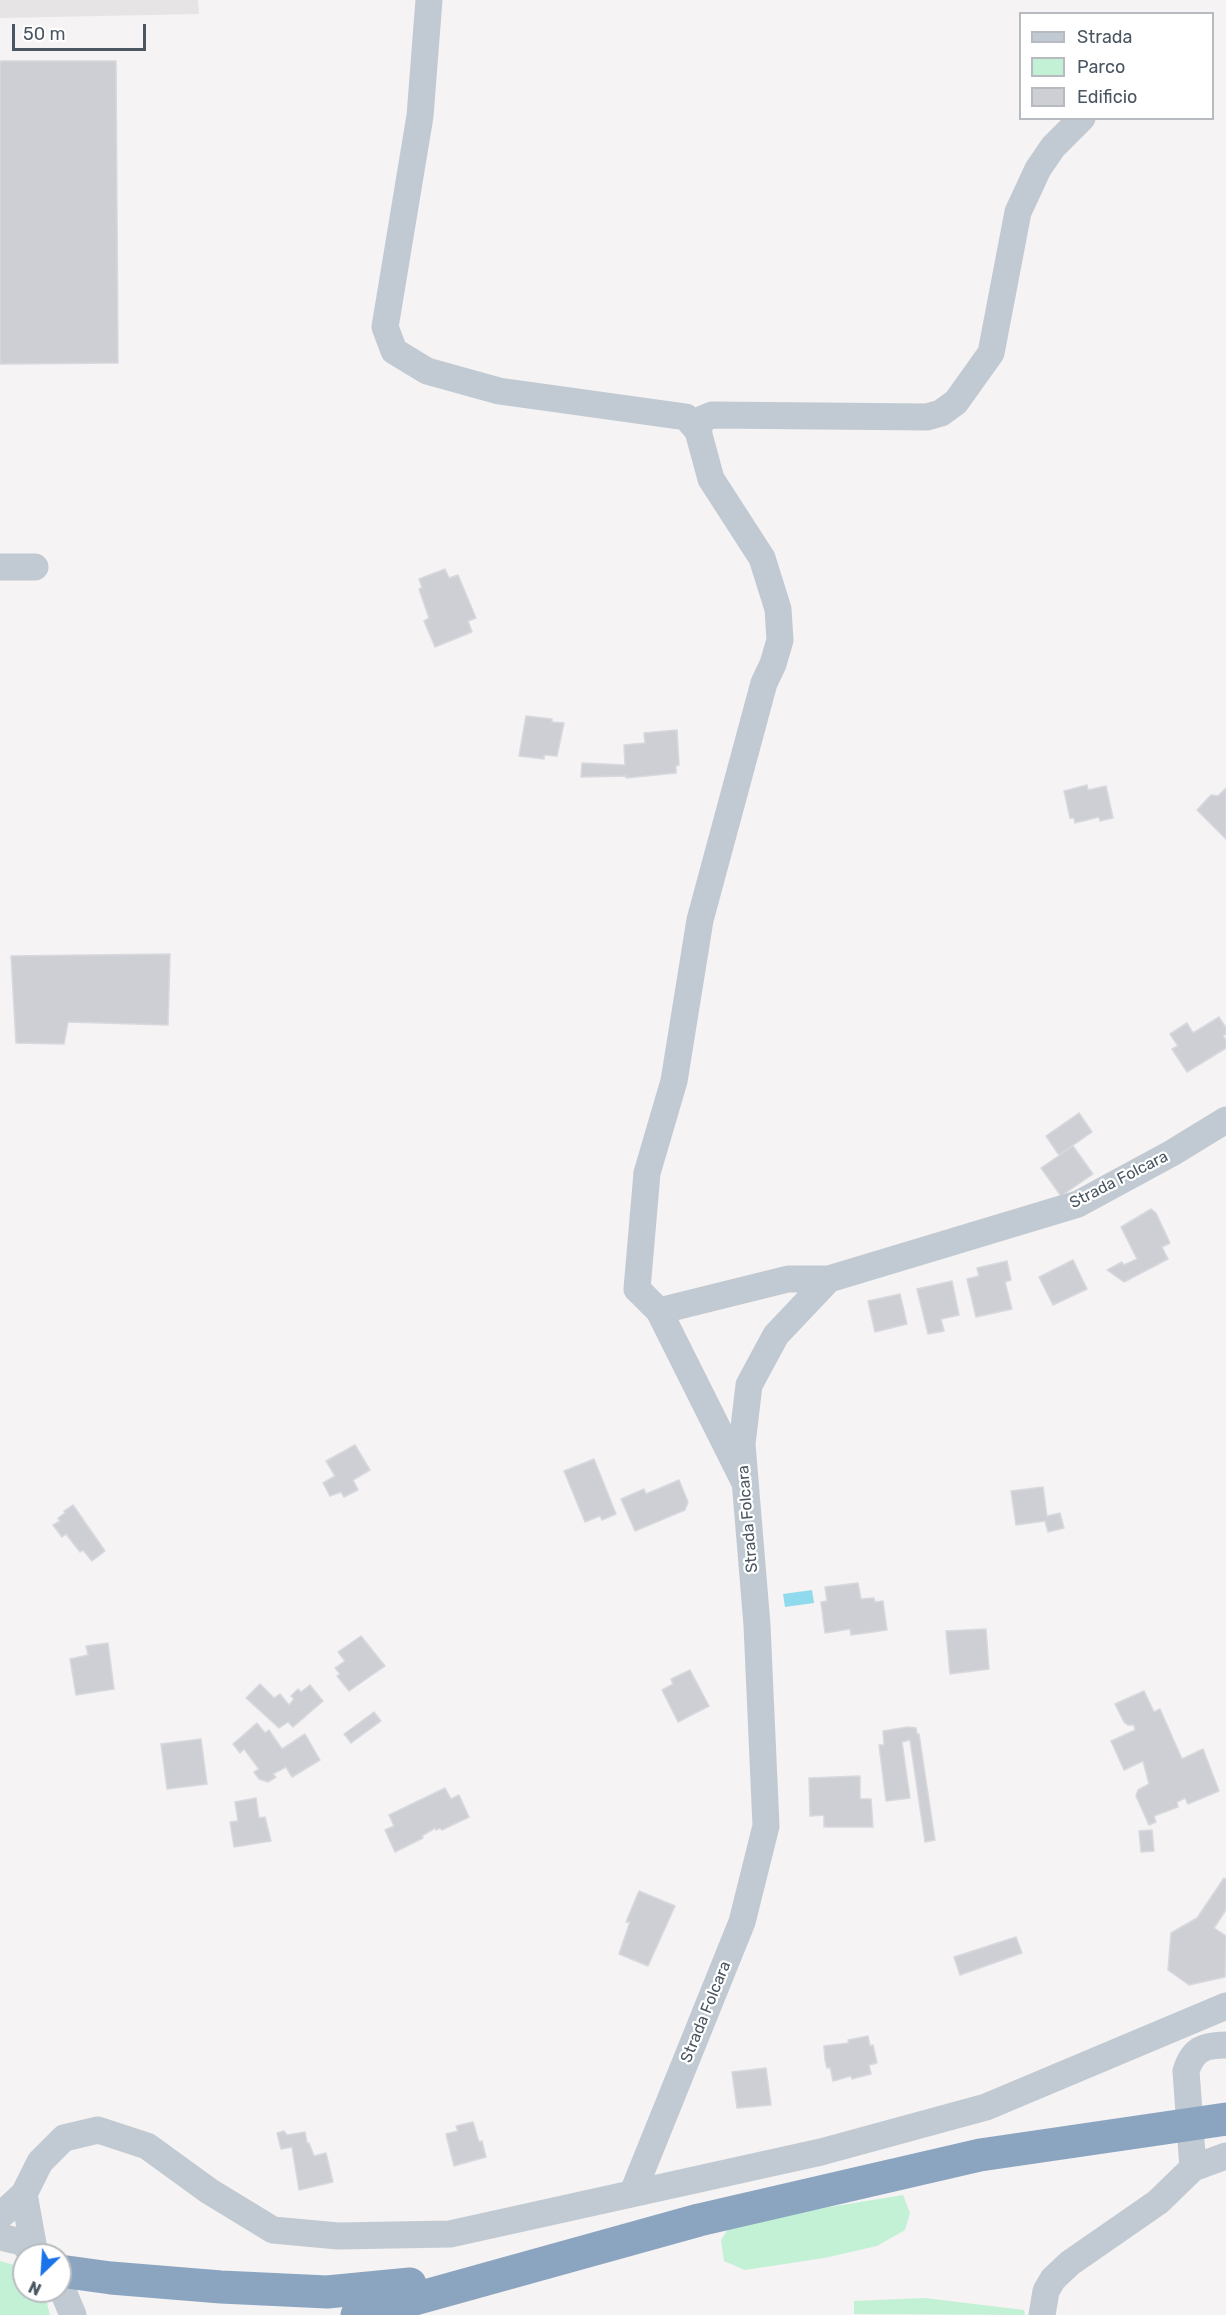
<!DOCTYPE html>
<style>
body{margin:0}
#map{position:relative;width:1226px;height:2315px;overflow:hidden;background:#f5f3f3;font-family:Rubik,sans-serif}
canvas{display:block}
.legend{position:absolute;left:1019px;top:12px;width:195px;height:108px;box-sizing:border-box;background:#fff;border:2px solid #b7bbc0;margin:0;padding:8px 10px;list-style:none;font-size:18px;color:#4a5661}
.legend li{display:flex;align-items:center;gap:12px;height:30px}
.legend b{width:30px;border:2px solid #b7bbc0}
.north{position:absolute;left:12px;top:2243px;width:60px;height:60px;box-sizing:border-box;background:#fff;border:2px solid #b7bbc0;border-radius:50%;rotate:205deg;font-size:16px;font-weight:700;line-height:24px;text-align:center;color:#4a5661}
.north::after{content:'';display:block;margin:auto;width:21px;height:27px;background:#1a73e8;clip-path:polygon(50% 0,100% 100%,50% 72%,0 100%)}
.scale{position:absolute;left:12px;top:24px;width:134px;height:27px;box-sizing:border-box;border:3px solid #4a5661;border-top:0;padding-left:8px;font-size:18px;line-height:21px;white-space:nowrap;color:#4a5661;-webkit-text-stroke:4px #fff;paint-order:stroke}
</style>
<div id="map">
<canvas width="1226" height="2315"></canvas>
<ul class="legend">
<li><b style="height:8px;background:#c1cad2"></b>Strada</li>
<li><b style="height:16px;background:#c3f1d5"></b>Parco</li>
<li><b style="height:16px;background:#cdcfd5"></b>Edificio</li>
</ul>
<div class="north">N</div>
<div class="scale">50 m</div>
</div>
<script>
const ctx = document.querySelector('canvas').getContext('2d');
ctx.lineJoin = 'round';
function paint(path, color) { ctx.fillStyle = color; ctx.fill(path, 'evenodd'); }
function stroke(path, color, width, dash) { ctx.strokeStyle = color; ctx.lineWidth = width; ctx.lineCap = dash ? 'butt' : 'round'; ctx.setLineDash(dash || []); ctx.stroke(path); }
function write(font, color, halo, rows, align = 'center') {
  ctx.font = font + ' Rubik,sans-serif'; ctx.lineWidth = 4.5; ctx.setLineDash([]); ctx.textBaseline = 'middle'; ctx.strokeStyle = halo; ctx.fillStyle = color; for (const [text, x, y, turn = 0] of rows) {
    ctx.save(); ctx.translate(x, y); ctx.rotate((+turn || 0) * Math.PI / 180); ctx.textAlign = isNaN(turn) ? turn : align; if (halo) ctx.strokeText(text, 0, 0); ctx.fillText(text, 0, 0); ctx.restore();
  }
}
paint(new Path2D(`
 M0 0H198L199 14 0 18Z`), '#e6e4e5');
paint(new Path2D(`
 M903 2195 910 2213 905 2230 877 2246 824 2258 745 2270 724 2261 721 2240 732 2223Z
 M0 2261 18 2266 24 2272V2291H44L50 2315H0Z
 M925 2298 1024 2310 1025 2315 854 2314V2301Z`), '#c3f1d5');
paint(new Path2D(`
 M812 1590 814 1603 785 1607 783 1594Z`), '#90daee');
const building = new Path2D(`
 M0 61H116L118 363 0 364Z
 M445 569 449 578 458 575 476 618 468 621 472 632 435 647 424 621 429 618 419 589 422 588 419 579Z
 M526 716 552 719V722L564 723 557 756 544 755V759L519 756Z
 M677 730 679 765 676 766V773L626 778V776L581 777 582 763 625 765 624 745 645 743 644 733Z
 M1087 785 1088 790 1106 786 1113 818 1100 821 1099 817 1075 823 1074 818H1070L1064 791Z
 M1226 788V839L1197 810 1211 795 1218 796Z
 M170 954 168 1025 68 1022 64 1044 16 1043 11 956Z
 M1219 1017 1226 1028V1034L1223 1036 1226 1040V1048L1187 1072 1172 1049 1178 1046 1170 1034 1187 1023 1193 1033Z
 M1079 1113 1092 1132 1059 1155 1046 1136Z
 M1073 1146 1093 1174 1061 1196 1041 1168Z
 M1151 1209 1156 1213 1170 1243 1162 1247 1168 1259 1124 1282 1107 1270 1122 1262 1124 1265 1137 1259 1121 1227Z
 M1073 1260 1087 1289 1053 1305 1039 1277Z
 M1007 1261 1011 1280 1005 1282 1012 1309 976 1317 967 1279 979 1276 977 1268Z
 M952 1281 959 1315 941 1319 944 1331 928 1334 917 1289Z
 M900 1294 907 1324 875 1332 868 1301Z
 M355 1445 370 1470 353 1480 358 1490 344 1497 341 1492 330 1496 323 1483 335 1476 326 1461Z
 M594 1459 616 1514 602 1520 600 1516 585 1522 564 1471Z
 M679 1480 688 1502 685 1510 635 1531 621 1499 644 1489 646 1494Z
 M1043 1487 1047 1516 1060 1513 1064 1528 1048 1532 1045 1521 1016 1525 1011 1491Z
 M73 1505 105 1551 92 1561 83 1550 80 1552 66 1534 62 1537 53 1525 60 1521 58 1518 65 1513 64 1511Z
 M858 1583 861 1599 874 1598 875 1602 883 1601 887 1630 851 1635 850 1629 825 1633 821 1602 827 1601 825 1587Z
 M986 1629 989 1669 950 1674 946 1631Z
 M361 1636 385 1666 349 1691 337 1676 340 1674 335 1668 345 1661 338 1652Z
 M108 1643 114 1689 76 1695 70 1659 88 1655 86 1646Z
 M690 1670 709 1706 678 1722 662 1690 673 1684 671 1679Z
 M260 1684 274 1698 280 1694 289 1705 294 1699 291 1696 298 1689 301 1692 310 1685 323 1701 293 1727 288 1722 279 1728 246 1698Z
 M1144 1691 1154 1712 1160 1709 1182 1759 1203 1749 1219 1791 1188 1804 1185 1798 1177 1802 1178 1807 1154 1816 1156 1822 1149 1825 1136 1796 1138 1790 1149 1784 1143 1761 1124 1770 1111 1741 1135 1730 1134 1725H1128L1124 1722 1115 1704Z
 M374 1712 381 1721 351 1743 344 1734Z
 M257 1723 265 1733 269 1730 282 1749 305 1734 320 1760 292 1777 286 1767 273 1774 276 1777 268 1782 259 1779 254 1772 259 1769 244 1749 240 1753 233 1744Z
 M908 1727 916 1728 917 1734H919L935 1840 925 1842 910 1740 902 1742 910 1798 886 1801 879 1745H884L883 1731Z
 M201 1739 207 1784 167 1789 161 1744Z
 M860 1776V1799H871L873 1827H824V1815L810 1816 809 1778Z
 M445 1788 451 1799 459 1795 469 1817 442 1830 440 1828 436 1830 435 1828 422 1836 423 1838 395 1852 385 1830 394 1826 389 1815Z
 M256 1798 259 1818 265 1817 271 1841 234 1847 230 1822 238 1821 235 1802Z
 M1152 1830 1154 1851 1141 1852 1139 1831Z
 M1224 1878 1226 1879V1910L1214 1928 1226 1936 1225 1977 1189 1985 1168 1970 1171 1933 1197 1918Z
 M639 1891 675 1906 648 1966 619 1954 630 1922H626Z
 M1016 1937 1022 1953 960 1975 954 1957Z
 M868 2036 870 2046 873 2045 877 2063 869 2065 871 2074 852 2079 851 2076 833 2081 830 2067 827 2068 825 2060 824 2046 849 2043 848 2040Z
 M766 2068 771 2105 737 2108 732 2072Z
 M473 2122 479 2142 482 2141 486 2157 454 2166 446 2134 458 2131 456 2126Z
 M284 2131 287 2135 305 2132 307 2143H309L314 2156 326 2153 333 2182 299 2190 292 2147 281 2149 277 2133Z`);
paint(building, '#cdcfd5');
stroke(building, '#d7d9de', 1.5);
stroke(new Path2D(`
 M429 0 420 116 385 327 394 351 427 371 499 391 686 417 698 431
 M0 567H35
 M659 1311 788 1279H829
 M745 1483 659 1311 637 1289 647 1173 674 1081 700 920 764 683 773 664 780 640 778 609 762 558 711 479 698 431 702 419 712 415 927 417 941 413 956 402 991 353 1018 212 1038 169 1053 147 1082 118
 M1193 2168 1186 2071C1193 2049 1204 2045 1226 2045
 M633 2192 742 1922 766 1826 757 1625 742 1444 749 1385 776 1335 829 1279 1078 1204 1172 1153 1226 1120
 M24 2194 35 2255
 M0 2216 24 2194 40 2162 64 2138 98 2130 147 2146 209 2191 273 2230 338 2236 450 2234 821 2152 986 2107 1226 2006
 M0 2237 22 2242 34 2255
 M60 2284 73 2315
 M1042 2315 1046 2291 1053 2279 1070 2263 1158 2202 1193 2168 1226 2156`), '#c1cad2', 27);
stroke(new Path2D(`
 M60 2271 111 2278 221 2287 327 2292 410 2284
 M357 2315 699 2220 980 2155 1226 2119`), '#8ba5c1', 33);
write('16px', '#4a5661', '#fff', [
 ["Strada Folcara",1119,1180,-27],
 ["Strada Folcara",748,1519,-95],
 ["Strada Folcara",706,2012,-68]
]);
</script>
